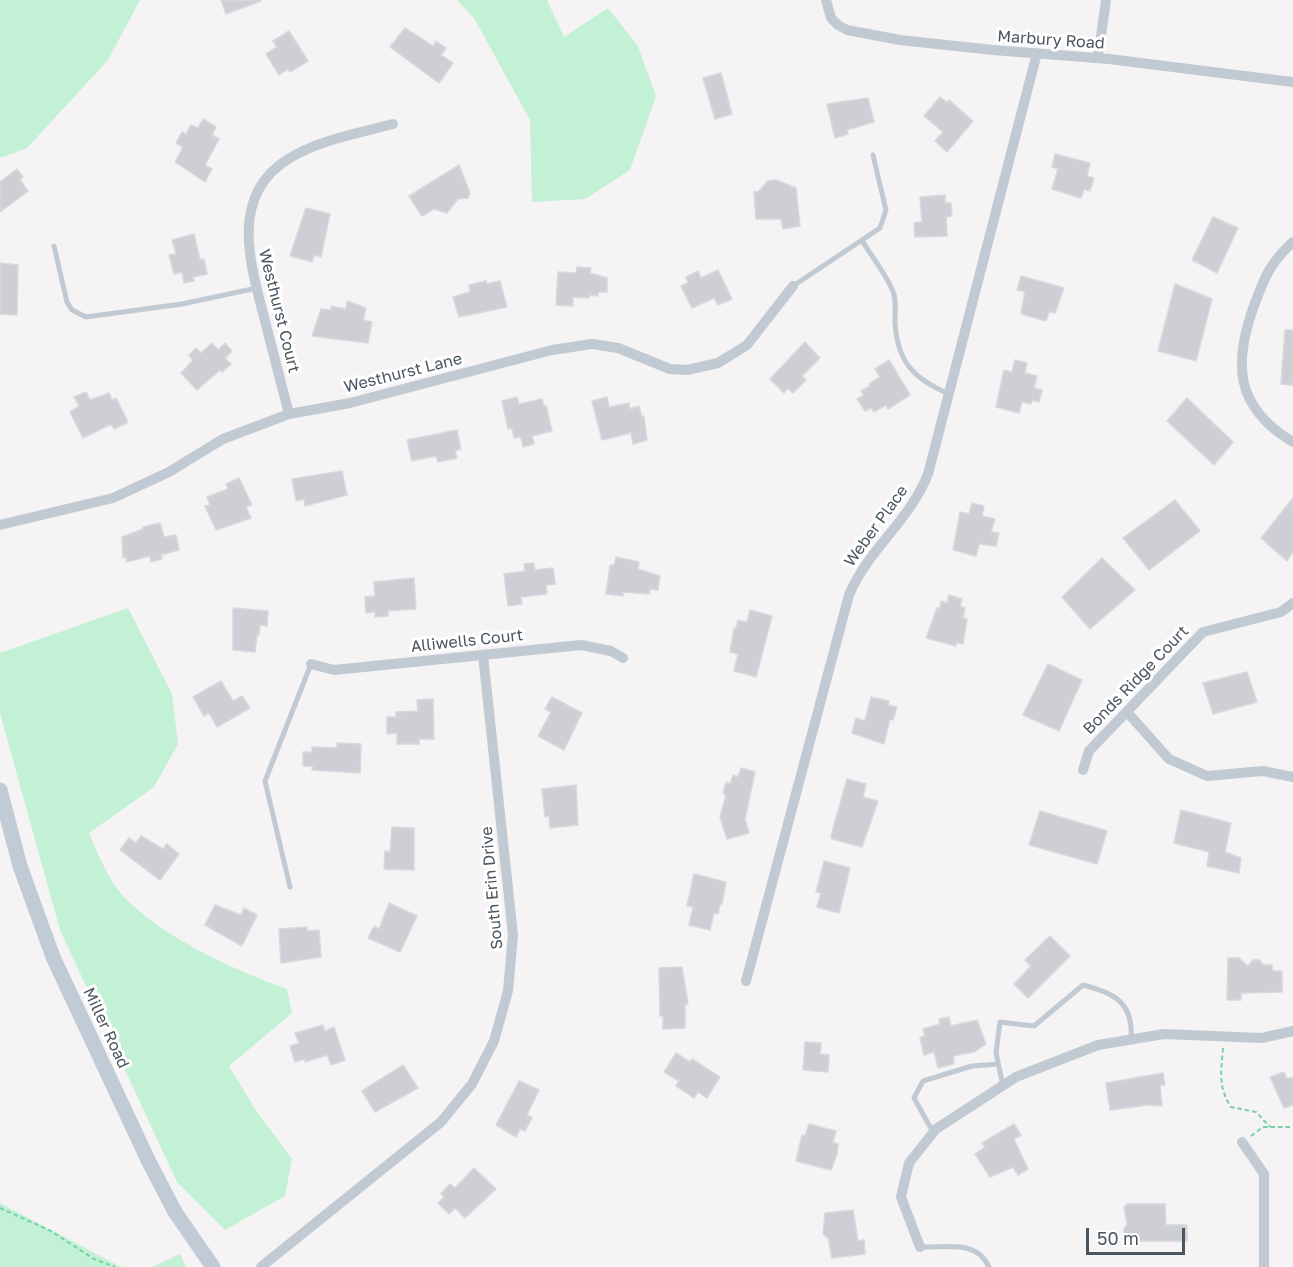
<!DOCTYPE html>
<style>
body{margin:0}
#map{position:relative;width:1293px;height:1267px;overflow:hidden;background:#f5f3f3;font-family:"Golos Text",sans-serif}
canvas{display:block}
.scale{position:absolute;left:1086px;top:1228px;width:99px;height:27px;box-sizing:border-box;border:3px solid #4a5661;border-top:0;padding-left:8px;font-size:18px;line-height:21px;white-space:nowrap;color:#4a5661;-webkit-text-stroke:4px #fff;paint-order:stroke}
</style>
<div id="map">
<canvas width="1293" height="1267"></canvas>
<div class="scale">50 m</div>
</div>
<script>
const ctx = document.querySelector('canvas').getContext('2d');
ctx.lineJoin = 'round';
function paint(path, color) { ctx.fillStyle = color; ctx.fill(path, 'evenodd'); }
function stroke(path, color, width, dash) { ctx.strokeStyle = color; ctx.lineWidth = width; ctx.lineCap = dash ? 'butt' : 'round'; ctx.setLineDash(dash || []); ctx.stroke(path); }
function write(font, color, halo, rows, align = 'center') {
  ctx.font = font + ' "Golos Text",sans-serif'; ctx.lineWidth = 6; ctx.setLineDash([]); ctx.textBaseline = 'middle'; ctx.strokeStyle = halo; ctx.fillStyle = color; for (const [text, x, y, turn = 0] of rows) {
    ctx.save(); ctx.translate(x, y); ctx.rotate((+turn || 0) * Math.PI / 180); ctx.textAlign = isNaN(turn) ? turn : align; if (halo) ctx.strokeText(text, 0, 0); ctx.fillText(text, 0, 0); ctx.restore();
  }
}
paint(new Path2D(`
 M0 0H140L108 60 27 148 0 158Z
 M457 0H547L564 37 608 8 638 46 656 96 630 170 585 199 532 202 530 120 474 18Z
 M128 608 172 694 178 744 154 787 89 833C100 858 110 885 131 904 173 942 234 970 287 989L292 1013 229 1066 255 1109 292 1159 285 1196 225 1230 177 1182 60 930 0 713V653Z
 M0 1203 121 1267H0Z
 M180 1254 186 1267H152Z`), '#c3f1d5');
const building = new Path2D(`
 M221 0H261V1L226 14Z
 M405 28 433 46 436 41 446 48 441 55 453 63 439 83 390 47Z
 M289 31 308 61 290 72 288 69 279 75 266 54 277 47 273 41Z
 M721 73 732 114 715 119 703 78Z
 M940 97 948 103 949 100 973 121 947 152 935 141 943 132 924 116Z
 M868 98 874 122 847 130 848 134 835 138 827 104Z
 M203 119 216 127 212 135 219 139 205 165 212 169 205 182 175 162 183 147 176 143 182 132 186 134 191 125 198 128Z
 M1055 154 1090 163 1087 176 1094 178 1090 191 1084 189 1081 198 1052 189 1058 169 1052 167Z
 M459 165 470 193 468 198 458 199 447 213 434 209 422 216 409 196Z
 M17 169 23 177 20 180 28 191 0 212V182Z
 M776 180 796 188 800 226 783 229 781 219H756L754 192H758L768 181Z
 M945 195V203H951L952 216 946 217 947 236 915 237 914 223 922 222 920 197Z
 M306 208 330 214 321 257 314 255 312 262 290 256Z
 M1213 217 1238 228 1217 273 1192 260Z
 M194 234 200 260 204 259 207 274 193 277 194 281 184 283 182 272 174 274 169 255 176 254 172 240Z
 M0 263 18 265 17 315 0 314Z
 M577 267 591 268 590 273 607 278V292H598V296L590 295 589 298 573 297V306L556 305 558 272 576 273Z
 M718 270 732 299 718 305 714 298 692 308 681 286 688 283 686 277 698 271 701 278Z
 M1021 276 1064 288 1055 313 1049 312 1046 321 1021 314 1025 292 1017 290Z
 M486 281 487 284 500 281 507 307 459 317 453 297 470 292 469 285Z
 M1175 284 1212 299 1196 361 1158 351Z
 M347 301 366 308 363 320 372 322 368 343 312 336 321 309 331 310V306L346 309Z
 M1285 330H1293V385L1281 384Z
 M805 342 820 358 802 376 806 380 793 393 788 388 784 393 770 379Z
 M212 343 218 350 225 343 232 351 225 358 231 364 222 372 220 370 197 390 181 373 193 360 189 355 196 348 201 353Z
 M889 360 910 395 888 409 886 405 874 412 871 408 865 411 857 399 864 395 861 391 870 386 869 384 880 377 875 369Z
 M1015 360 1027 363 1025 373 1037 376 1034 388 1042 390 1039 402 1032 400 1031 404 1022 402 1019 413 996 407 1004 370 1012 372Z
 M86 392 90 400 109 393 112 400 116 398 128 422 114 429 111 424 83 438 70 412 79 406 74 397Z
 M517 397 519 404 542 399 544 406 546 405 552 431 532 436 534 444 523 447 521 437 514 438 512 428 508 429 502 401Z
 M607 397 609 407 629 403 630 409 639 406 642 417 644 416 647 440 633 444 631 433 602 440 592 401Z
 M1187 398 1233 442 1214 465 1167 421Z
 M457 430 461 449 455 451 457 458 438 462 436 456 412 461 407 440Z
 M342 471 347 495 305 506 304 499 296 501 292 479Z
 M239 478 252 505 246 507 251 518 216 530 205 506 210 505 207 497 228 489 226 484Z
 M1293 498V552L1287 561 1261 538Z
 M1175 500 1200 531 1149 570 1123 538Z
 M972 503 984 506 982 516 995 519 991 532 999 533 996 546 979 544 976 556 953 550 960 512 969 514Z
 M160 523 164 537 176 535 179 550 161 555 162 559 151 562 150 556 127 562 126 557 123 558 122 537 143 529V527Z
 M616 557 639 562 638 569 660 576 658 590 650 589 649 594 623 592V596L606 594 610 565H614Z
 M1102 558 1135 590 1090 629 1062 597Z
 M534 563 535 570 553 568 555 584 546 585 547 594 521 597 522 604 508 606 504 574 525 571 524 564Z
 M414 578 416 609 388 611V616L375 617V612L366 613 365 597 375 596 374 582Z
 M949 595 962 599 960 606 965 608 963 618 967 619 963 644 957 642 956 646 926 638 937 608H940L941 601 947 603Z
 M233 608 268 611 267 626 260 625 259 635H257L255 652 233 650Z
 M750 610 772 616 756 677 734 671 738 654 730 652 734 628 736 629 738 620 747 622Z
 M1048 664 1082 680 1059 731 1023 715Z
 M1247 672 1257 702 1213 714 1203 683Z
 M221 681 233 701 242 696 250 708 217 727 209 713 204 716 193 697Z
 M552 697 582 713 564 750 538 736 551 712 545 709Z
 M871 697 889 701 888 705 897 707 893 720 890 719 884 744 852 733 856 718 865 721Z
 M433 699 434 739H419V744H397V733L387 734V717H396V712L418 711 417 700Z
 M337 743 361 744 360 773 312 770 313 766H303V752H312V747L337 748Z
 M741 768 755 772 745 819 749 833 727 839 720 817 726 795 723 794 726 782 730 784 733 775 738 777Z
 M847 779 866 784 863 797 878 801 862 847 832 839 831 836Z
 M576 785 578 825 550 828 549 816 545 817 542 789Z
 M1181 810 1231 823 1225 852 1241 858 1239 873 1207 866 1209 852 1174 843Z
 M1040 811 1107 831 1097 864 1029 845Z
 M392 827 414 828V870L384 869 385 851 390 852Z
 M141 836 163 849 167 844 179 854 160 880 120 850 129 838 136 843Z
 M824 861 850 868 839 913 817 907 821 893 816 892Z
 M694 874 726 882 722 904H720L718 914 714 913 710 930 689 925 693 907 687 906Z
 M389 903 417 916 400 952 368 938 374 926 379 929Z
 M215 905 241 915 244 908 257 915 242 946 205 925Z
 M307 927V931L319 930 321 957 281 963 279 929Z
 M1050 936 1070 956 1028 998 1014 984 1031 966 1025 960Z
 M1228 958H1239L1248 966 1253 960H1259L1264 965H1272V971H1282V992L1241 993V1000H1227Z
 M682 967 688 1004H685V1028L663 1029V1016H660L659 968Z
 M949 1017 951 1026 977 1020 986 1044 974 1052 953 1056 954 1064 938 1068 934 1052 924 1055 920 1037 925 1036 923 1029 940 1024 939 1019Z
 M323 1025 325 1031 334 1027 345 1060 331 1065 327 1055 305 1062 304 1059 295 1062 290 1046 299 1043 295 1033Z
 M805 1042 821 1043 820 1054 829 1055 828 1072 803 1070Z
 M676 1053 690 1062 692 1059 720 1077 707 1098 698 1092 694 1098 676 1086 679 1081 664 1072Z
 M403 1065 418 1088 375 1112 362 1091Z
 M1284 1072 1287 1079 1293 1077V1105L1284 1108 1270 1077Z
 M1163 1073 1165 1085H1160L1162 1106 1147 1105 1110 1110 1106 1083Z
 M519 1081 539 1090 527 1115 532 1118 525 1131 520 1129 516 1137 496 1125Z
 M809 1124 836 1131 833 1142 838 1144 837 1154 831 1170 796 1161 802 1135 805 1136Z
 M1014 1124 1021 1135 1014 1139 1028 1169 1018 1175 1013 1167 990 1177 975 1154 985 1147 982 1143Z
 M474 1168 496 1189 465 1218 455 1208 449 1214 438 1203 444 1197 441 1193 450 1184 455 1188Z
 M1127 1204H1165L1166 1225H1187V1241H1127L1124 1237V1229L1127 1225 1124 1207Z
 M853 1210 858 1241 864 1240 865 1254 832 1258 828 1238 823 1234 825 1213Z`);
paint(building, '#cdcfd5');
stroke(building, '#d7d9de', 1.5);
stroke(new Path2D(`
 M1223 1048C1221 1070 1218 1088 1231 1107L1256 1112 1270 1127
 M1251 1136 1263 1127H1293
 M0 1208 51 1231 94 1259 115 1267`), '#7ad0a6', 2, [4.5, 3]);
stroke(new Path2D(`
 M863 242C872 257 885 273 892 289 897 299 895 311 895 322 897 362 914 379 949 394
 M54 246 67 302 72 310 86 317 182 304 257 288
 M793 286 880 228 886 210 873 155
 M290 887 265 781 311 664
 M1003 1086 996 1053 1000 1022 1034 1026 1083 985C1115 993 1134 1003 1131 1040
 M933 1132 914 1098 923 1081 972 1066 998 1064
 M920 1247C946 1248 976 1239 989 1267`), '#c1cad2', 5);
stroke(new Path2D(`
 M826 0 831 18 838 25 847 30 900 40 993 50 1109 59 1293 82
 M1098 58 1106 0
 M1293 242C1271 262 1265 276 1255 303 1233 362 1234 407 1293 442
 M289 414C281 383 273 352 265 321 249 259 226 187 301 152 329 138 363 132 393 124
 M0 525 113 498 169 472 223 439 289 414 350 403 552 350 592 344 618 348 670 369 687 370 718 363 747 345 793 286
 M311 664 334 670 581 645 611 651 623 658
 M1127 712 1169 759 1207 776 1263 771 1293 777
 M1083 770 1089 751 1203 632 1281 612 1293 603
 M746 981 849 595C869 548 909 522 928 474L1037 53
 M1242 1142 1264 1174V1267
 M920 1247 901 1197 909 1163 936 1129 1016 1077 1098 1045 1164 1034 1262 1038 1293 1031
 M261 1267 441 1122 472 1084 494 1041 508 991 513 935 483 655`), '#c1cad2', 10);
stroke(new Path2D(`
 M0 790 20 866 53 957 148 1160 175 1212 213 1267`), '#c1cbd6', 15);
write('16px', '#4a5661', '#fff', [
 ["Marbury Road",1051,40,4],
 ["Westhurst Court",279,311,76],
 ["Westhurst Lane",403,373,-14],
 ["Weber Place",876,526,-54],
 ["Alliwells Court",467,641,-6],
 ["Bonds Ridge Court",1136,680,-46],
 ["South Erin Drive",492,888,-95],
 ["Miller Road",106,1028,65]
]);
</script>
